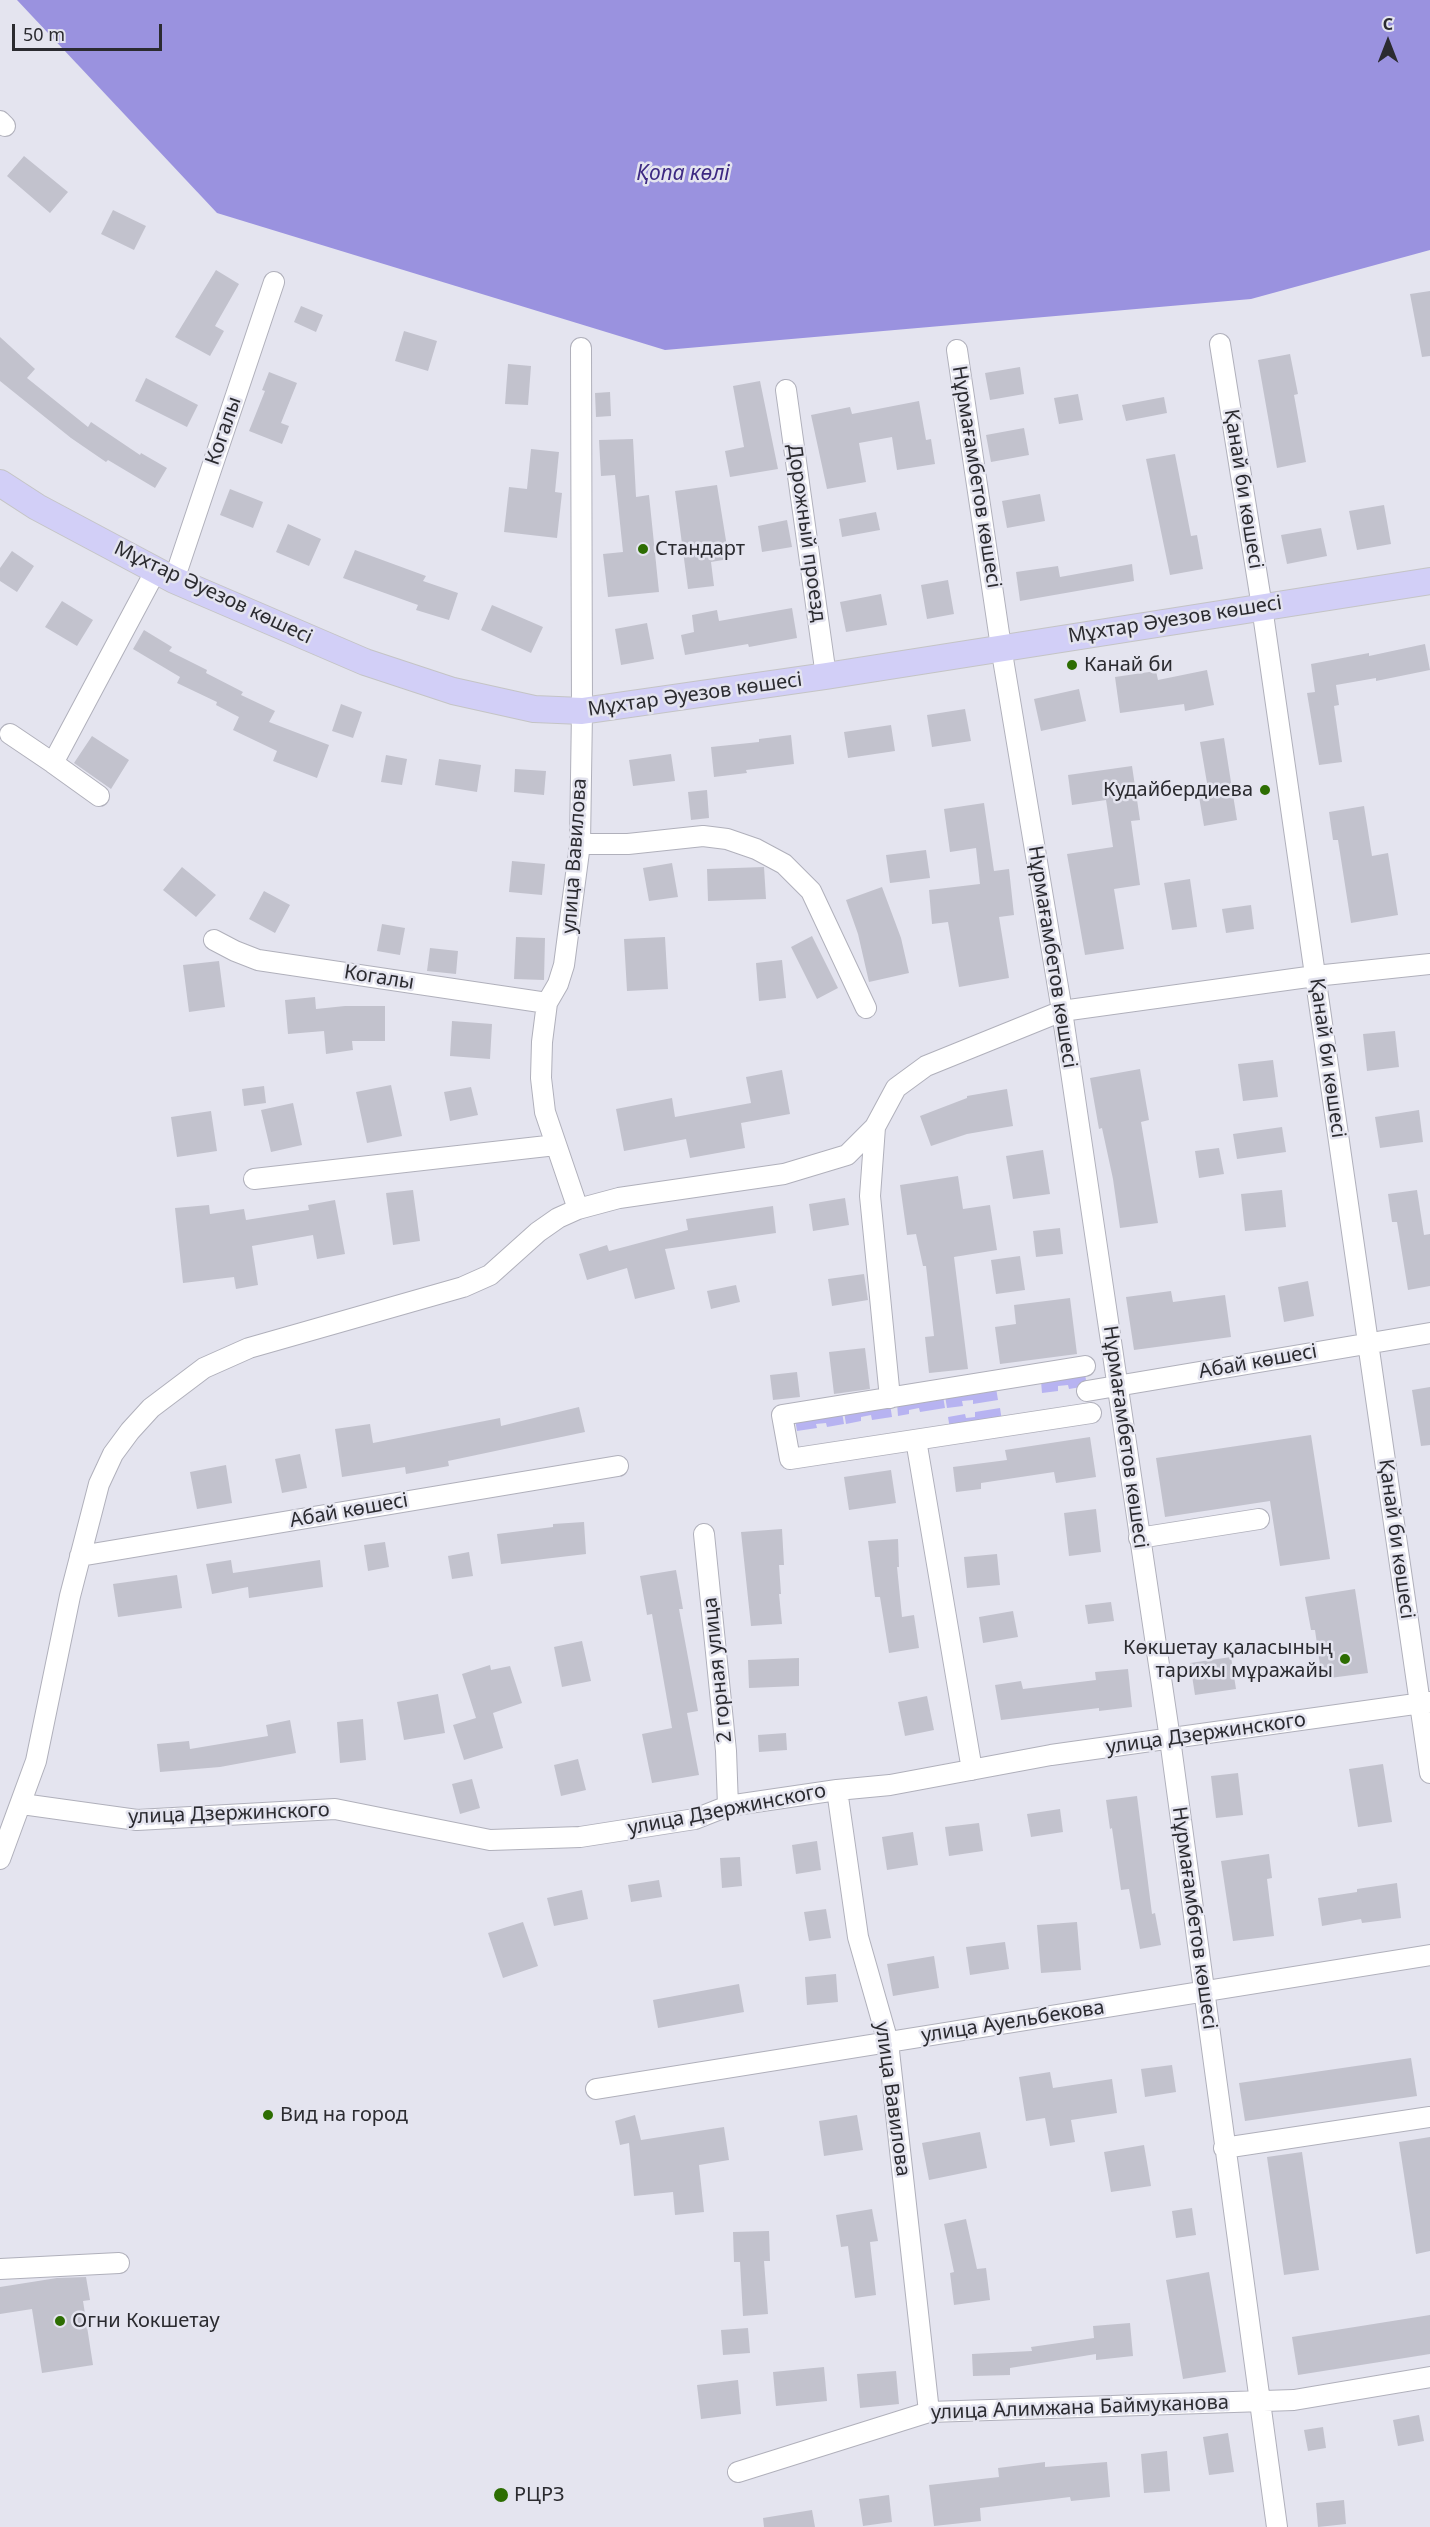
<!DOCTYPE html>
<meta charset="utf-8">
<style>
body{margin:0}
#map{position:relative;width:1430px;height:2527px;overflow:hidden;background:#e4e4ef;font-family:"Noto Sans",sans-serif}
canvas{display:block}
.north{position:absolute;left:1358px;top:12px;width:60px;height:60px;-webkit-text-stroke:4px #e4e4ef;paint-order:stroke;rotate:0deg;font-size:16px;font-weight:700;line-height:24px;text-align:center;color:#2b2b30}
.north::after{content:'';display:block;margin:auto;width:21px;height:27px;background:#2b2b30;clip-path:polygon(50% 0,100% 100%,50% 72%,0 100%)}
.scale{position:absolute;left:12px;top:24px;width:150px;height:27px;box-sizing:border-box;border:3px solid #2b2b30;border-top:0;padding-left:8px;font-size:18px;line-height:21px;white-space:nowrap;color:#2b2b30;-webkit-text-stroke:4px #e4e4ef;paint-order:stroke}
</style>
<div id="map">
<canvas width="1430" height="2527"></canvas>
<div class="north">С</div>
<div class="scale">50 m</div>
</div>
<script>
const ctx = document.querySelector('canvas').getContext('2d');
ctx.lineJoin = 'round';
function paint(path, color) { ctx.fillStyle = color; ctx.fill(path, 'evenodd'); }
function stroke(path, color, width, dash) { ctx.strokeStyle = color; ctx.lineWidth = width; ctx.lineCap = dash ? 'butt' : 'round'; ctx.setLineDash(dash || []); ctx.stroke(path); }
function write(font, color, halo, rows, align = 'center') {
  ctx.font = font + ' "Noto Sans",sans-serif'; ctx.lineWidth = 5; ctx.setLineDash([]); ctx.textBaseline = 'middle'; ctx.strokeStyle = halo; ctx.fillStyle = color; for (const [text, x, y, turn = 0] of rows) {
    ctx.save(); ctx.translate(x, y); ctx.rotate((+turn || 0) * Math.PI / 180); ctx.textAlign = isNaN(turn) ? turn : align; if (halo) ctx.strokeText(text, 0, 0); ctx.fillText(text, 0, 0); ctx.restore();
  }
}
paint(new Path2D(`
 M1085 1374 1087 1386 1069 1389 1068 1385 1058 1386V1391L1042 1393 1041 1381Z
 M996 1388 998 1400 973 1404V1400L962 1401 963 1406 947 1408 945 1396Z
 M943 1396 945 1408 920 1412 919 1408 909 1410V1414L898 1416 897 1403Z
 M890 1404 892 1417 872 1420 871 1415 861 1417V1421L846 1424 844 1412Z
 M1000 1408 1002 1421 950 1429 948 1417 965 1414 966 1418 975 1417V1412Z
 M842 1412 844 1424 827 1427 826 1423 816 1424 817 1428 797 1431 795 1419Z`), '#b7b3f1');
paint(new Path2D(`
 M17 0H1430V250L1251 299 665 350 217 213Z`), '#9a92df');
paint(new Path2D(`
 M24 156 68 192 50 213 7 176Z
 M113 210 146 226 134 250 101 234Z
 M216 270 239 284 215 326 224 331 210 356 175 337Z
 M1430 291V356L1422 357 1410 294Z
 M301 306 323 315 316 332 294 322Z
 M404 331 437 341 428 371 395 361Z
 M0 337 35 369 27 378 88 427 91 422 140 455 141 453 167 468 155 488 108 460 106 462 71 438 0 381Z
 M1290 354 1298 394 1294 395 1306 462 1277 468 1258 360Z
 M508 364 531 366 528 405 505 404Z
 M1020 367 1024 394 990 400 985 373Z
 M269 372 297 383 281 423 289 426 282 444 249 431 265 391 262 390Z
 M146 378 198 405 187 427 135 401Z
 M760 381 778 469 730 477 725 451 744 447 733 386Z
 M610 392 611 416 596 417 595 393Z
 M1078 394 1083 420 1059 424 1054 398Z
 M1164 397 1167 413 1126 421 1122 405Z
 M919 401 926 440 931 439 935 464 897 470 892 437 859 443 866 482 827 489 811 415 850 407 852 414Z
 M1024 428 1029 455 991 462 986 435Z
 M633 439 636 497 649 495 659 592 608 597 603 554 623 552 615 475 601 476 599 440Z
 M531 449 559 452 555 492 562 493 557 538 504 532 509 487 527 489Z
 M1175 454 1191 536 1197 535 1203 569 1170 575 1146 459Z
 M717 485 729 559 711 562 714 586 688 589 675 491Z
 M230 489 263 502 253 528 220 515Z
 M1040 494 1045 521 1007 528 1002 501Z
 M1384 505 1391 544 1357 550 1349 511Z
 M876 512 880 530 842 537 839 519Z
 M787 520 792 547 762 552 758 526Z
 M288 524 321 539 309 566 276 552Z
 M1321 528 1327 556 1287 564 1281 535Z
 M355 550 426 576 423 581 458 593 449 620 416 610 418 605 343 578Z
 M12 551 34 566 17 592 0 581V568Z
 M1132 564 1134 581 1020 601 1016 572 1058 566 1060 577Z
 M948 580 954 614 927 619 921 585Z
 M881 594 887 625 846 632 840 602Z
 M62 601 93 620 77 646 45 627Z
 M492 605 543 627 531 653 481 630Z
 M792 608 797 638 749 647 748 644 685 655 681 635 694 632 692 615 717 610 719 621Z
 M647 623 654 659 621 665 615 629Z
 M144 630 172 647 169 651 207 670 206 673 243 692 241 695 275 711 269 722 329 745 317 778 273 761 277 751 233 730 239 717 216 705 217 702 177 683 180 677 133 649Z
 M1425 644 1430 670 1376 681V678L1336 685 1339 705 1334 706 1342 762 1319 765 1307 693 1315 692 1311 664 1369 653V656Z
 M1207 670 1214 705 1185 711 1184 704 1120 713 1115 677 1156 671 1158 680Z
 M1079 689 1086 721 1041 731 1034 699Z
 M341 704 362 712 353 738 332 731Z
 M965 709 971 741 932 747 927 715Z
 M891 725 895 751 848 758 844 732Z
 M791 735 794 764 746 770 747 773 714 777 711 747 759 742V739Z
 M92 736 129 760 111 789 74 763Z
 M1224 738 1237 820 1204 826 1197 785 1207 783 1200 742Z
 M671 754 675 781 633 786 629 760Z
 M386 755 407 759 402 785 381 782Z
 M439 759 481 765 477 792 435 785Z
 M1132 766 1140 820 1131 821 1140 885 1114 889 1124 949 1085 955 1067 854 1113 847 1106 800 1072 805 1068 775Z
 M515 769 546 771 544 795 514 792Z
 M707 790 709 818 691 820 688 792Z
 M984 803 994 871 1009 869 1014 915 999 917 1009 978 959 987 948 922 932 924 929 890 980 884 976 848 950 852 944 809Z
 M1364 806 1372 856 1388 853 1398 915 1351 923 1338 840H1333L1329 812Z
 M926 850 930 878 890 883 886 855Z
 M512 861 545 864 542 895 509 892Z
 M672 863 678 897 649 901 643 868Z
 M182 867 216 895 196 917 163 890Z
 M764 867 766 899 708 901 707 869Z
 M1190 879 1197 927 1172 930 1164 883Z
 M882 887 901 938 909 973 869 982 858 934 846 900Z
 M264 891 290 905 275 933 249 919Z
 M1251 905 1254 929 1226 933 1222 909Z
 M382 924 405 928 400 955 377 951Z
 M812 936 838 988 817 999 791 947Z
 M516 937 545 938 544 980 514 979Z
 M665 937 668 989 627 991 624 939Z
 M430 948 458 951 456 974 427 971Z
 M782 960 786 998 759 1001 756 963Z
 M219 961 225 1007 189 1012 183 965Z
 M315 997 316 1009 345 1006H385V1041H352L353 1050 326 1054 324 1031 288 1034 285 1000Z
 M452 1021 492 1024 490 1059 450 1056Z
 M1395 1031 1399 1067 1367 1071 1363 1034Z
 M1273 1060 1278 1097 1243 1101 1238 1064Z
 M1140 1069 1149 1120 1141 1122 1158 1223 1120 1228 1113 1179 1102 1128 1099 1129 1090 1078Z
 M782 1070 790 1114 741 1123 745 1148 690 1158 686 1139 624 1151 616 1109 672 1098 675 1117 751 1103 746 1077Z
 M391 1085 402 1136 367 1143 356 1092Z
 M264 1086 266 1103 244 1106 242 1089Z
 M471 1087 478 1115 450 1121 444 1092Z
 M1007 1089 1013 1126 967 1134 931 1146 920 1116 967 1098V1096Z
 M293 1103 302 1145 271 1152 261 1110Z
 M1419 1110 1423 1142 1380 1148 1375 1117Z
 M211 1111 217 1151 177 1157 171 1117Z
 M1282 1127 1286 1152 1237 1159 1233 1134Z
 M1219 1148 1224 1174 1199 1178 1195 1151Z
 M1043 1150 1050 1194 1013 1199 1006 1156Z
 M958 1176 963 1209 990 1205 997 1250 954 1257 968 1369 929 1373 925 1337 934 1336 926 1266H923L916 1234 907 1235 900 1185Z
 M413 1190 420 1241 393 1245 386 1193Z
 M1282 1190 1286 1227 1245 1231 1241 1194Z
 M1417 1190 1424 1235 1430 1234V1286L1408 1290 1397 1222H1392L1388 1194Z
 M845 1198 849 1225 813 1231 809 1204Z
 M335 1200 345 1254 317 1259 313 1235 252 1246 258 1285 236 1289 234 1277 183 1283 175 1208 209 1205 210 1214 244 1209 246 1220 309 1210 308 1205Z
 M773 1206 776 1233 665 1249 675 1289 635 1299 627 1268 587 1280 579 1254 607 1245 609 1251 688 1230 686 1219Z
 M1060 1228 1063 1254 1036 1257 1033 1231Z
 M1020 1256 1025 1290 996 1294 991 1260Z
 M864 1274 868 1300 832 1306 828 1279Z
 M1308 1281 1314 1316 1284 1322 1278 1287Z
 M736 1285 740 1302 711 1309 707 1291Z
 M1171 1291 1173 1302 1225 1295 1231 1337 1134 1350 1126 1297Z
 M1070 1298 1077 1354 1000 1364 995 1327 1016 1324 1014 1305Z
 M865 1348 870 1389 834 1394 829 1352Z
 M797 1372 800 1397 773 1400 770 1375Z
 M1430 1387V1445L1421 1446 1412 1390Z
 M579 1407 585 1432 448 1461 449 1466 406 1474 405 1467 342 1477 335 1429 370 1424 373 1443 500 1418 501 1426Z
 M1311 1435 1330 1559 1280 1566 1270 1501 1165 1517 1156 1458Z
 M1090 1437 1096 1477 1056 1483 1054 1472 981 1483V1489L956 1492 953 1467 1007 1460 1005 1450Z
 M300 1454 307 1488 282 1493 275 1459Z
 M226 1465 232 1503 197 1509 190 1472Z
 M891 1470 896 1503 849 1510 844 1477Z
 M1096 1509 1101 1552 1069 1556 1064 1513Z
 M584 1522 586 1554 501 1564 497 1534 553 1527V1524Z
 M782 1529 784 1565H779L781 1594H779L782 1624 751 1626 741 1532Z
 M898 1539 899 1567H897L902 1617 914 1615 919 1648 889 1653 880 1597H875L868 1541Z
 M385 1542 389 1567 368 1571 364 1545Z
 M469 1552 473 1576 452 1579 448 1556Z
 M997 1554 1000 1585 967 1588 964 1557Z
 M231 1560 233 1573 320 1560 323 1587 249 1598 248 1587 212 1594 206 1564Z
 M676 1570 683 1609H679L698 1711 687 1713 699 1775 652 1783 642 1734 672 1728 652 1614 647 1615 640 1576Z
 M177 1575 182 1608 118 1617 113 1584Z
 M1355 1589 1368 1673 1322 1679 1315 1630H1311L1305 1597Z
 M1111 1602 1114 1621 1088 1624 1085 1605Z
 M1013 1611 1018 1637 983 1643 979 1617Z
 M582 1641 591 1681 562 1687 554 1647Z
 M1231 1657 1236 1689 1195 1695 1190 1663Z
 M799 1658V1686L749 1688 748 1660Z
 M490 1665 491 1670 510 1666 522 1703 493 1713 503 1748 464 1760 453 1725 476 1718 462 1674Z
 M1128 1669 1132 1707 1099 1711V1708L1001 1720 995 1685 1021 1681 1023 1689 1096 1680 1095 1672Z
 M438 1694 445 1733 404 1740 397 1702Z
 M927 1696 934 1730 905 1736 898 1702Z
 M363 1719 366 1760 340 1763 337 1722Z
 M290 1720 296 1753 220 1767 160 1772 157 1744 189 1741 190 1749 268 1736 266 1725Z
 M786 1733 787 1750 759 1752 758 1735Z
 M578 1759 586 1790 561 1796 554 1765Z
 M1383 1764 1392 1822 1358 1827 1349 1769Z
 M1238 1773 1243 1815 1216 1818 1211 1776Z
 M472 1779 480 1808 460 1814 452 1784Z
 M1137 1796 1152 1914 1155 1913 1161 1945 1140 1949 1129 1889 1121 1890 1112 1828 1110 1829 1106 1800Z
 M1060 1809 1063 1832 1031 1837 1027 1814Z
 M979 1823 983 1851 949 1856 945 1827Z
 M913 1832 918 1865 887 1870 882 1837Z
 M817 1841 821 1870 796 1874 792 1845Z
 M1269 1854 1272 1878 1267 1879 1274 1936 1233 1941 1221 1861Z
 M740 1857 742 1886 722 1888 720 1858Z
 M659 1880 662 1897 631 1902 628 1885Z
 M1397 1883 1401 1918 1362 1923 1361 1919 1322 1926 1318 1898 1357 1892V1889Z
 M582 1890 588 1919 554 1926 547 1898Z
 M826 1909 831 1938 809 1941 804 1912Z
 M523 1922 538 1966 503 1978 488 1933Z
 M1077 1922 1081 1970 1041 1973 1037 1925Z
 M1005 1942 1009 1969 970 1975 966 1947Z
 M934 1956 939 1988 893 1996 887 1964Z
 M836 1974 838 2002 807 2005 805 1977Z
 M739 1984 744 2012 658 2028 653 2000Z
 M1411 2058 1417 2096 1245 2121 1239 2083Z
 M1172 2065 1176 2092 1145 2097 1141 2069Z
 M1050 2072 1053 2088 1112 2079 1117 2113 1071 2120 1075 2142 1050 2146 1045 2118 1026 2121 1019 2077Z
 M635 2115 641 2140 724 2127 729 2160 699 2165 704 2212 675 2215 673 2192 634 2196 629 2143 620 2145 615 2121Z
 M857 2115 863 2150 824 2156 819 2121Z
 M980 2132 987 2168 929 2180 922 2143Z
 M1430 2137V2251L1416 2254 1399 2142Z
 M1144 2145 1151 2186 1111 2192 1104 2152Z
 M1302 2152 1319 2270 1284 2275 1267 2157Z
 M1192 2208 1196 2235 1176 2238 1172 2211Z
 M872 2209 878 2241 870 2242 876 2295 855 2298 848 2246 841 2247 836 2215Z
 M966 2219 977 2269 986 2268 990 2300 954 2305 950 2273 954 2272 944 2224Z
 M769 2231 770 2261H764L768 2314 743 2316 740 2262H734L733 2232Z
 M1209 2272 1226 2372 1183 2379 1166 2280Z
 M86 2277 90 2300 83 2301 93 2365 42 2373 32 2309 0 2314V2287L57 2278Z
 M1430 2315V2354L1298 2375 1292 2337Z
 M1130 2323 1133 2356 1096 2360V2354L1010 2368V2375L973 2376 972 2354 1032 2351 1031 2347 1094 2338 1093 2326Z
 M748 2328 750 2353 723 2355 721 2330Z
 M824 2367 827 2401 776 2406 773 2372Z
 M896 2371 899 2404 860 2408 857 2374Z
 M738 2380 741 2414 701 2419 697 2385Z
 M1419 2415 1424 2441 1398 2446 1393 2420Z
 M1323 2427 1326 2448 1308 2451 1304 2430Z
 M1228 2433 1234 2472 1209 2475 1203 2437Z
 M1167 2451 1170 2491 1144 2493 1141 2454Z
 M1045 2462V2467L1107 2462 1110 2497 1071 2501 1070 2497 980 2508 981 2521 934 2526 929 2485 999 2477 998 2468Z
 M889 2495 892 2522 863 2526 859 2499Z
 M1344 2500 1346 2524 1318 2527 1316 2503Z
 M812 2510 815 2527H764L763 2518Z`), '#c2c2cd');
const minor = new Path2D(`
 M0 121 5 126
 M1220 344 1262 607 1430 1773
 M957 350 1001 647 1062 1011 1170 1739 1277 2527
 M786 390 826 676
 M174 580 274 282
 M10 734 53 763
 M99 796 53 763 156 570
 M580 844H628L703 836 727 839 756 849 784 864 811 891 866 1008
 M214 940 235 951 258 960 547 1003
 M875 1127 870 1196 890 1398
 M254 1179 556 1145
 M578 1209 545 1112 541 1078 542 1042 547 1003 558 984 564 965 580 844 582 711 581 348
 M1085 1366 782 1415 790 1459 1091 1413
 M1087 1391 1430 1333
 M916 1440 972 1770
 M704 1534 726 1751 728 1806
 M1139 1538 1259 1519
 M80 1556 618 1466
 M837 1790 858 1937 888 2042 929 2412
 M22 1804 137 1820 335 1809 490 1840 580 1837 695 1819 728 1806 837 1790 890 1785 1051 1755 1430 1702
 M0 1859 36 1761 70 1596 99 1484 113 1454 130 1431 151 1408 204 1368 249 1348 463 1287 490 1275 538 1232 558 1218 578 1209 619 1198 784 1174 847 1155 875 1127 896 1088 926 1066 1062 1011 1315 976 1430 964
 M596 2089 1430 1955
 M1224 2148 1430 2117
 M0 2269 119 2263
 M738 2472 929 2412 1294 2400 1430 2377`);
const major = new Path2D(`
 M0 483 37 507 174 580 365 662 453 691 534 709 582 711 826 676 1430 581`);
stroke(minor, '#b0b0bb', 22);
stroke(major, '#c4c4c5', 28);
stroke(minor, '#fff', 20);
stroke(major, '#d2cff7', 26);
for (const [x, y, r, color] of [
 [643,549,6,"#2d6d02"],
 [1072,665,6,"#2d6d02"],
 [1265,790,6,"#2d6d02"],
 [1345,1659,6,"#2d6d02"],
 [268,2115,6,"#2d6d02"],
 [60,2321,6,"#2d6d02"],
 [501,2495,8,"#2d6d02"]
]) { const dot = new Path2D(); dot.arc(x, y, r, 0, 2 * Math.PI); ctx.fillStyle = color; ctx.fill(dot); stroke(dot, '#e4e4ef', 2); }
write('20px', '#2b2b30', '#e4e4ef', [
 ["Когалы",224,431,-71],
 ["Нұрмағамбетов көшесі",976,477,81],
 ["Қанай би көшесі",1243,489,81],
 ["Дорожный проезд",806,533,82],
 ["Мұхтар Әуезов көшесі",213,593,25],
 ["Мұхтар Әуезов көшесі",1175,620,-9],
 ["Мұхтар Әуезов көшесі",695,695,-8],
 ["улица Вавилова",575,856,-86],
 ["Нұрмағамбетов көшесі",1052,957,81],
 ["Когалы",379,978,9],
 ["Қанай би көшесі",1327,1058,82],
 ["Абай көшесі",1258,1362,-10],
 ["Нұрмағамбетов көшесі",1125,1437,82],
 ["Абай көшесі",349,1511,-10],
 ["Қанай би көшесі",1396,1539,82],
 ["2 горная улица",718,1670,-96],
 ["улица Дзержинского",1206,1734,-8],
 ["улица Дзержинского",727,1810,-11],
 ["улица Дзержинского",229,1814,-2],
 ["Нұрмағамбетов көшесі",1194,1918,82],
 ["улица Ауельбекова",1013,2022,-9],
 ["улица Вавилова",892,2099,82],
 ["улица Алимжана Баймуканова",1080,2408,-2]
]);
write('20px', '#2b2b30', '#e4e4ef', [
 ["Стандарт",655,549],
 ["Канай би",1084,665],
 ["Кудайбердиева",1253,790,"right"],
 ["Көкшетау қаласының",1333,1648,"right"],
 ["тарихы мұражайы",1333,1671,"right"],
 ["Вид на город",280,2115],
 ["Огни Кокшетау",72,2321],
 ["РЦРЗ",514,2495]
], 'left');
write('italic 21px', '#3d2982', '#e4e4ef', [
 ["Қопа көлі",683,174]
]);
</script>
